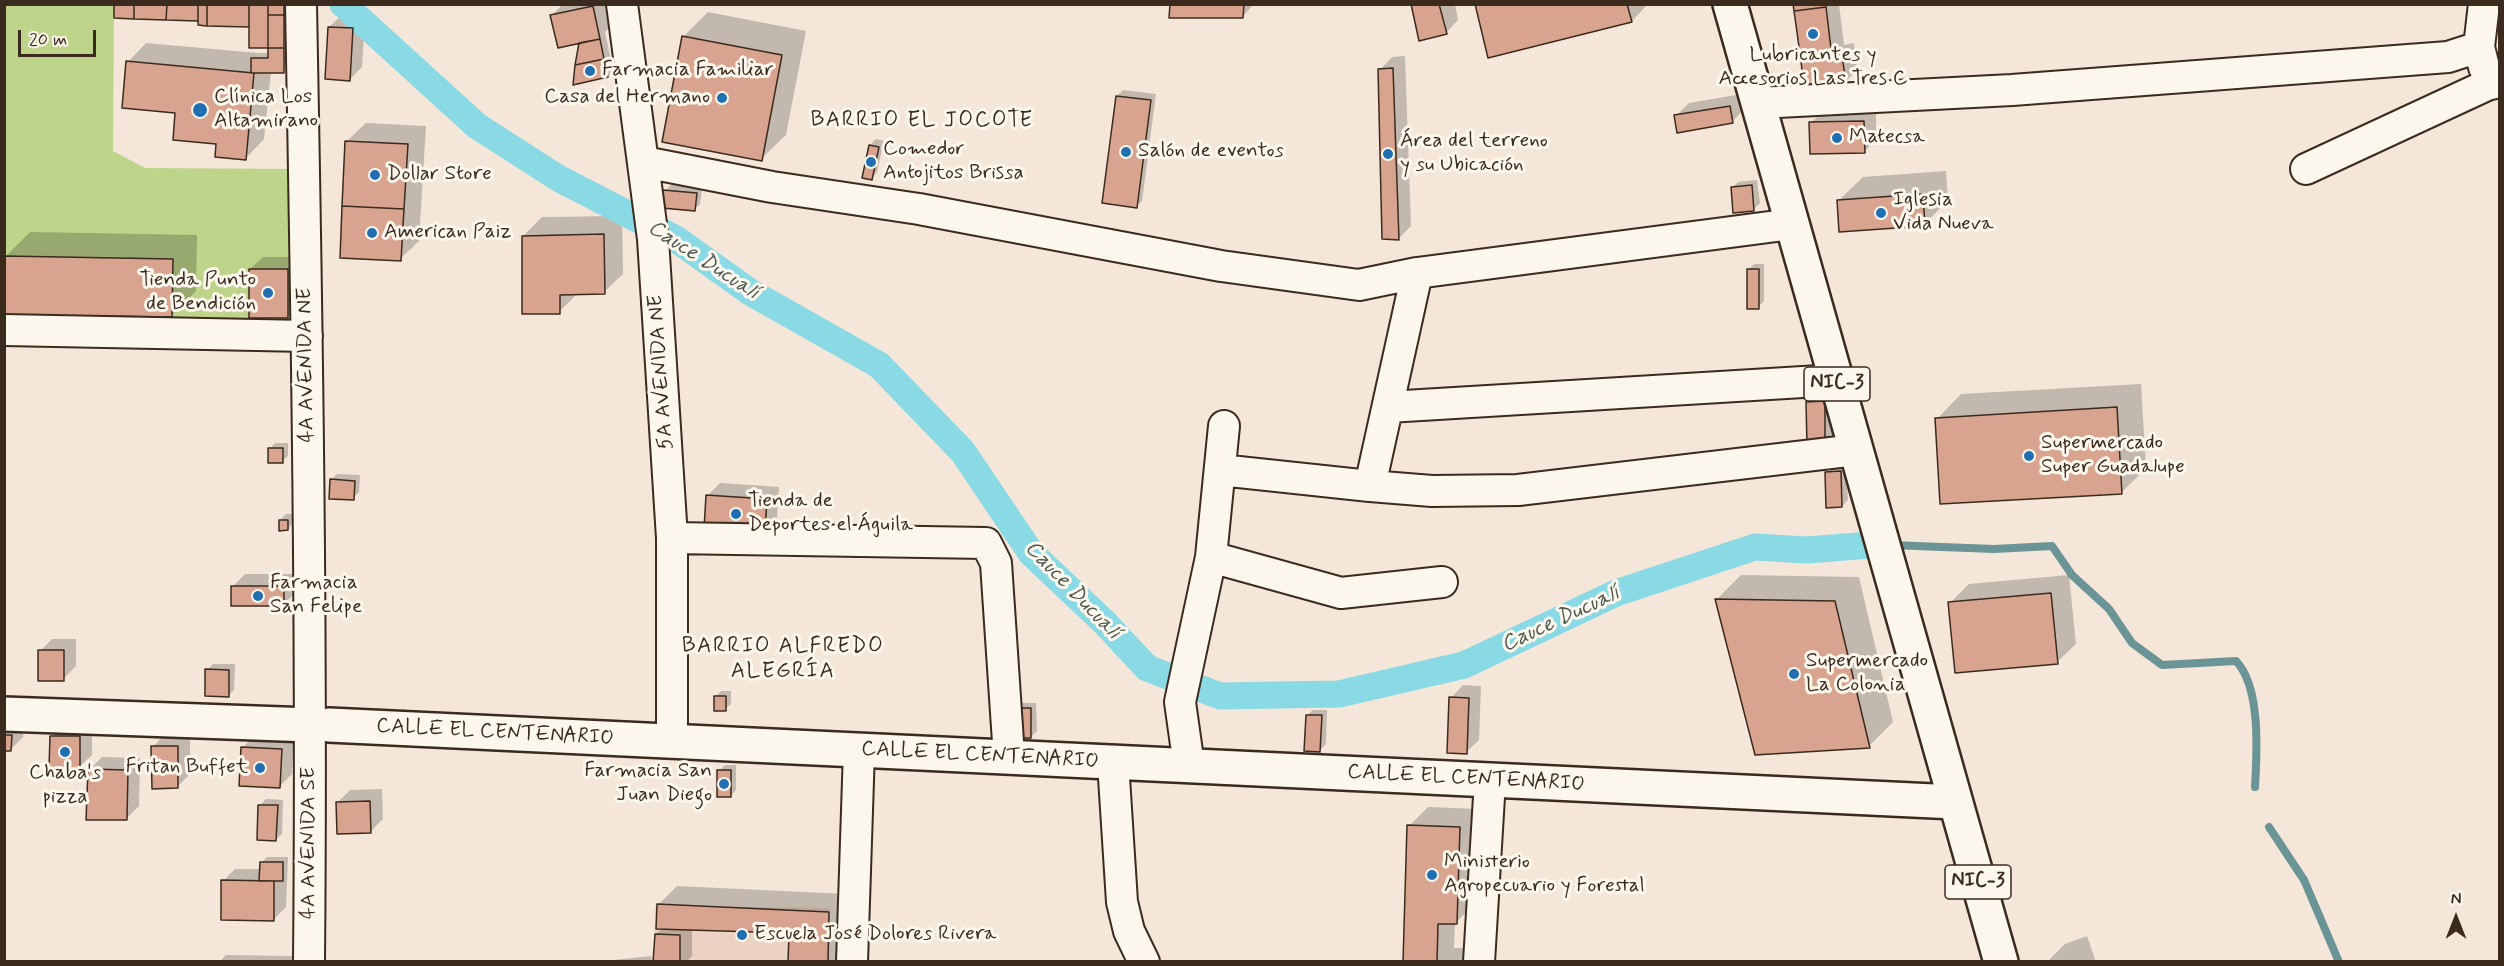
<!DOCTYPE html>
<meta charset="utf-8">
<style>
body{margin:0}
#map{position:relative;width:2504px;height:966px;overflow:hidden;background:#f4e6d9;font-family:Mynerve,sans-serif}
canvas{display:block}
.frame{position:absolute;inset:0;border:6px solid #3b2a1e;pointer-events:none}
.north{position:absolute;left:2426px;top:888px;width:60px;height:60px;-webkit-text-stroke:4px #fbf7ec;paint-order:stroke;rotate:0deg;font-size:16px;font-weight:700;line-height:24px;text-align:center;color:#3b2a1e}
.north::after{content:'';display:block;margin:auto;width:21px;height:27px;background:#3b2a1e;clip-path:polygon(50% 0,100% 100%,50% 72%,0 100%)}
.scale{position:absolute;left:18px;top:30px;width:78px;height:27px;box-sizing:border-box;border:3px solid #3b2a1e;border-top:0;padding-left:8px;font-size:18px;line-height:21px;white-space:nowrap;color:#3b2a1e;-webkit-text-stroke:4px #fbf7ec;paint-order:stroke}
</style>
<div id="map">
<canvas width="2504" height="966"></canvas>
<div class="frame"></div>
<div class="north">N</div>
<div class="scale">20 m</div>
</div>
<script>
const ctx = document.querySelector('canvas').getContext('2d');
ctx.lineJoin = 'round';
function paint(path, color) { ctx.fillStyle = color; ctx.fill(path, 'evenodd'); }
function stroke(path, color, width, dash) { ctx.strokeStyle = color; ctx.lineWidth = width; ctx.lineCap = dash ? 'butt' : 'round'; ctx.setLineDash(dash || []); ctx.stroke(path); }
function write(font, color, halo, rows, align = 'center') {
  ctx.font = font + ' Mynerve,sans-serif'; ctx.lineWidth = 6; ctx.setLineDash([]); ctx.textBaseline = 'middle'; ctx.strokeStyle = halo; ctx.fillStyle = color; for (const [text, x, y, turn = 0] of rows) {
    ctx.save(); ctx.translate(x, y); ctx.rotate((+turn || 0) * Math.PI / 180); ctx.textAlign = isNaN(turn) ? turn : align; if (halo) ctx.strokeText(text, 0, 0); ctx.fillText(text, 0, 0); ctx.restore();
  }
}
paint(new Path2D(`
 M655 906 830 908 829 961 654 962Z`), '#ecd2c3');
paint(new Path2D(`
 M5 5H114L113 151 145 168 298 169 297 323 5 318Z`), '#bdd48a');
paint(new Path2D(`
 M116 4H289V65L283 71H271L264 139 246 158 218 142 177 111 128 62 146 43 258 53H269V47L250 25Z
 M563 4H607L612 25 605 32 613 70 608 76 581 42 552 15Z
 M1171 4H1254L1243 16Z
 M1412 4H1455L1458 20 1446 33Z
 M1476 4H1648L1632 21Z
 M1794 4H1839L1844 45 1854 43 1857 70 1845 82Z
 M708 12 806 31 786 135 761 159 684 36Z
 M342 15 365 16 362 67 349 80 329 27Z
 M1405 56 1411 226 1399 238 1380 70 1392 57Z
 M1123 90 1156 94 1142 201 1136 207 1117 96Z
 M1742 94 1744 109 1732 122 1676 116 1689 103Z
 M1876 109V139L1864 152 1811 123 1824 110Z
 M366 123 426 126 419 241 400 259 347 141Z
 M876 139 884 141 877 172 872 178 870 145Z
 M1946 171 1948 200 1924 225 1838 201 1863 177Z
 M1757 180 1760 203 1754 209 1732 188 1738 182Z
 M671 185 702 188 700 204 694 210 665 191Z
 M622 216 623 274 604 292 578 293 559 312 523 236 542 217Z
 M30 232 197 235 196 291 172 315 5 257Z
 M263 257H300V304L288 317 250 269Z
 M1754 264H1764V301L1758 307 1748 270Z
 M2141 384 2146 468 2122 492 1937 419 1961 394Z
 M1837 389V431L1825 443 1808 402 1820 390Z
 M275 443H288V456L282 461 270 449Z
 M1846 466 1848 500 1842 506 1827 473 1833 467Z
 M337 474 360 475 359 492 353 498 331 480Z
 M720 483 779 487 777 518 765 531 707 496Z
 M286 514H293V523L287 529 280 520Z
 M245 574H296V592L283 605 233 586Z
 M1741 575 1859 577 1893 722 1869 746 1756 753 1717 599Z
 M2069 575 2076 644 2057 662 1950 603 1969 584Z
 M52 639H76V666L63 679 40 651Z
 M213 664H235L234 690 228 696 207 670Z
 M1463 685 1481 686 1479 740 1466 752 1451 698Z
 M721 691H731V704L725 709 715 697Z
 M1018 703H1036L1037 731 1031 737Z
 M1313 710H1327L1326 744 1320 750 1307 715Z
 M4 723H24L23 737 11 749H4Z
 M64 724H92V755L79 767 51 736Z
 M165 734H190V774L177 787 153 747Z
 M255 736 294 737 292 774 280 786 242 748Z
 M102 757 140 758 139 806 127 818 89 770Z
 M725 765H736V790L730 796 719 771Z
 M382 789 383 819 370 832 337 803 350 790Z
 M266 799 283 800 282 834 276 839 260 805Z
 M1428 807 1478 809 1475 904 1455 923 1454 948H1473V962H1405L1409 826Z
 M267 857H288L286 907 273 920 223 881 235 869H261V863Z
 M677 886 847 894 846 962H789L790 932 692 929V956L686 962H654L656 934 663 928 658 905Z
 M2087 936 2096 962H2047L2065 944Z
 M226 955 292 956V962H219Z
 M651 956 652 962H595Z`), '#0003');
stroke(new Path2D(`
 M1890 545 1994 549 2052 546 2072 575 2109 609 2132 643 2162 665 2236 661C2261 687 2257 752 2255 787
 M2269 827 2304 880 2339 962`), '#6a9495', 8);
stroke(new Path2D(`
 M343 4 477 126 558 178 676 239 750 292 879 365 963 452 1031 553 1105 623 1147 668 1220 696 1339 694 1464 665 1616 593 1755 547 1807 550 1883 544`), '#89dae4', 27);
const building = new Path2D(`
 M114 4H134V19L114 18Z
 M134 4H167L166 20 134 19Z
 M167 4H198V21L166 20Z
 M198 4H207V26L198 25Z
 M207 4H249V27L207 26Z
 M249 4H268V48H249Z
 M268 4H284V15H268Z
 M1170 4H1244L1243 18H1169Z
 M1411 4H1439L1447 34 1419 41Z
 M1475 4H1627L1632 22 1488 58Z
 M1793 4H1826V7L1794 11Z
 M593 6 600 39 558 48 550 15Z
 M1826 7 1832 57 1801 61 1794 11Z
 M268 15H284V48H268Z
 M328 27 353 28 350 81 325 79Z
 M682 36 782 55 762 161 662 142Z
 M600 39 604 59 575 65 579 43Z
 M268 48H284V73H251V58H268Z
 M1842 55 1846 84 1804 89 1801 61Z
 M604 59 608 77 573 85 575 65Z
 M126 61 254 73 246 160 215 157 216 144 173 140 175 113 122 108Z
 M1393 68 1399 240 1382 239 1378 69Z
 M1116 96 1151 100 1137 208 1102 203Z
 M1730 106 1733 123 1677 133 1674 115Z
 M1864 121 1865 153 1810 154 1809 122Z
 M345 141 408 144 404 209 342 206Z
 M869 145 879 147 872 180 862 178Z
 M1752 185 1754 211 1733 213 1731 187Z
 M663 190 697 193 695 211 662 208Z
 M1923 194 1925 226 1839 232 1837 200Z
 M342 206 404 209 401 261 340 258Z
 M604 234 605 294 560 295V314H522V236Z
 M4 256 173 259 172 317 4 315Z
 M249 269H288V318H249Z
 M1747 269H1759V309H1747Z
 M1825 401V445H1807L1806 402Z
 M2117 407 2122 494 1940 504 1935 418Z
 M268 448H283V463H268Z
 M1841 471 1842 507 1826 508 1825 472Z
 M330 479 355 481 354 500 329 499Z
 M706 495 767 499 765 532 704 529Z
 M279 520H288V530L279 531Z
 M231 586H284V606H231Z
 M2051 593 2058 664 1955 673 1948 602Z
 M1715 599 1835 601 1870 748 1755 755Z
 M38 650H64V681H38Z
 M205 669 229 670V697L205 696Z
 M714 696H726V711H714Z
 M1449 697 1469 698 1467 754 1447 753Z
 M1011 708H1031V738H1011Z
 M1306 715H1322L1320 752 1304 751Z
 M4 735H12L11 751H4Z
 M50 736H80V769L49 768Z
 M151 746H178V788L152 789Z
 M241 747 282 749 280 788 239 786Z
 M88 769 128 770 127 820H86Z
 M717 770H731V797H717Z
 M370 801 371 833 337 834 336 802Z
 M258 805H278L276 841 257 840Z
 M1407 825 1460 827 1457 924H1438L1437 962H1403Z
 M260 862H283V881H259Z
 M221 880 274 881V921L221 920Z
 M657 904 829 912 828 962H788L789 933 656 929Z
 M655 934 680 935V962H653Z`);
paint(building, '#d9a48f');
stroke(building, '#3b2a1e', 1.5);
const minor = new Path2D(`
 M301 4C307 324 312 642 309 962
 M622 4 653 239 672 538V741
 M2484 4 2479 47 2484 67
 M1758 103 2012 90 2448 57 2479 47
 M644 162 772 187 919 209 1221 266 1359 285 1417 273 1792 224
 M2306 169 2487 85 2500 82
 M4 330 307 336
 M1388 407 1836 380
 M1220 470 1370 486 1417 273
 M1370 486 1432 491 1518 490 1856 450
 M672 538 986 543 996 563 1009 757
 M1211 557 1341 593 1442 582
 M1113 762 1122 902 1129 931 1144 962
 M1189 766 1180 702 1211 557 1224 426
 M852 962 859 750
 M1479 962 1490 780`);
const major = new Path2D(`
 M1730 4 2001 962
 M4 714 311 725
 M329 725 1955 802`);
stroke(minor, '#3b2a1e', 34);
stroke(major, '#3b2a1e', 38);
stroke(minor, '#fbf7ec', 30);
stroke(major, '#fbf7ec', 33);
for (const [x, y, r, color] of [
 [1813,34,6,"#1f6fb2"],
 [590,71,6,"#1f6fb2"],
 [722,98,6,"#1f6fb2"],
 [200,110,8,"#1f6fb2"],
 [1837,138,6,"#1f6fb2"],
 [1126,152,6,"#1f6fb2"],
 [1388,154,6,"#1f6fb2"],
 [871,162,6,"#1f6fb2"],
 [375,175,6,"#1f6fb2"],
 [1881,213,6,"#1f6fb2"],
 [372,233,6,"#1f6fb2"],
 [268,293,6,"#1f6fb2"],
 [2029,456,6,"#1f6fb2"],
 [736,514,6,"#1f6fb2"],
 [258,596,6,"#1f6fb2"],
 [1794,674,6,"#1f6fb2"],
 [65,752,6,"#1f6fb2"],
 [260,768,6,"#1f6fb2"],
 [724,784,6,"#1f6fb2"],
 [1432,875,6,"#1f6fb2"],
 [742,935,6,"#1f6fb2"]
]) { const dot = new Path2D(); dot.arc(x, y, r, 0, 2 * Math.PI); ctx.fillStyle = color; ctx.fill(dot); stroke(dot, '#fbf7ec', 2); }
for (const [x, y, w] of [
 [1837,384,66],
 [1978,882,66]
]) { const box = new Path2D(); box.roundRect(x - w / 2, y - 17, w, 34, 4.5); ctx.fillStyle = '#fbf7ec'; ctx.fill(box); stroke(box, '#3b2a1e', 1.5); }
write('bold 20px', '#3b2a1e', null, [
 ["NIC-3",1837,384],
 ["NIC-3",1978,882]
]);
write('21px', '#3b2a1e', '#fbf7ec', [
 ["Lubricantes y",1813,56,"center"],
 ["Accesorios Las Tres C",1813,80,"center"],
 ["Farmacia Familiar",602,71],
 ["Clínica Los",214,98],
 ["Altamirano",214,122],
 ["Casa del Hermano",710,98,"right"],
 ["Matecsa",1849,138],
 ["Área del terreno",1400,142],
 ["y su Ubicación",1400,166],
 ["Comedor",883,150],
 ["Antojitos Brissa",883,174],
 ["Salón de eventos",1138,152],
 ["Dollar Store",387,175],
 ["Iglesia",1893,201],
 ["Vida Nueva",1893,225],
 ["American Paiz",384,233],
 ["Tienda Punto",256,281,"right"],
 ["de Bendición",256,305,"right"],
 ["Supermercado",2041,444],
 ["Super Guadalupe",2041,468],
 ["Tienda de",748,502],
 ["Deportes el Águila",748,526],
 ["Farmacia",270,584],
 ["San Felipe",270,608],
 ["Supermercado",1806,662],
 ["La Colonia",1806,686],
 ["Fritan Buffet",248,768,"right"],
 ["Farmacia San",712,772,"right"],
 ["Juan Diego",712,796,"right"],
 ["Chaba's",65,774,"center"],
 ["pizza",65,798,"center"],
 ["Ministerio",1444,863],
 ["Agropecuario y Forestal",1444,887],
 ["Escuela José Dolores Rivera",754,935]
], 'left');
write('21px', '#3b2a1e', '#fbf7ec', [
 ["4A AVENIDA NE",307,365,-91],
 ["5A AVENIDA NE",662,372,-94],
 ["CALLE EL CENTENARIO",495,733,3],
 ["CALLE EL CENTENARIO",980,756,3],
 ["CALLE EL CENTENARIO",1466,779,3],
 ["4A AVENIDA SE",310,843,-90]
]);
ctx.letterSpacing = '1.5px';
write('22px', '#3b2a1e', '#fbf7ec', [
 ["BARRIO EL JOCOTE",922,121],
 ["BARRIO ALFREDO",783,647],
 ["ALEGRÍA",783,672]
]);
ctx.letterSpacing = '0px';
write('italic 22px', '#4e5650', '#fbf7ec', [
 ["Cauce Ducualí",703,261,33],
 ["Cauce Ducualí",1072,591,46],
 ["Cauce Ducualí",1561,620,-25]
]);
</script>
